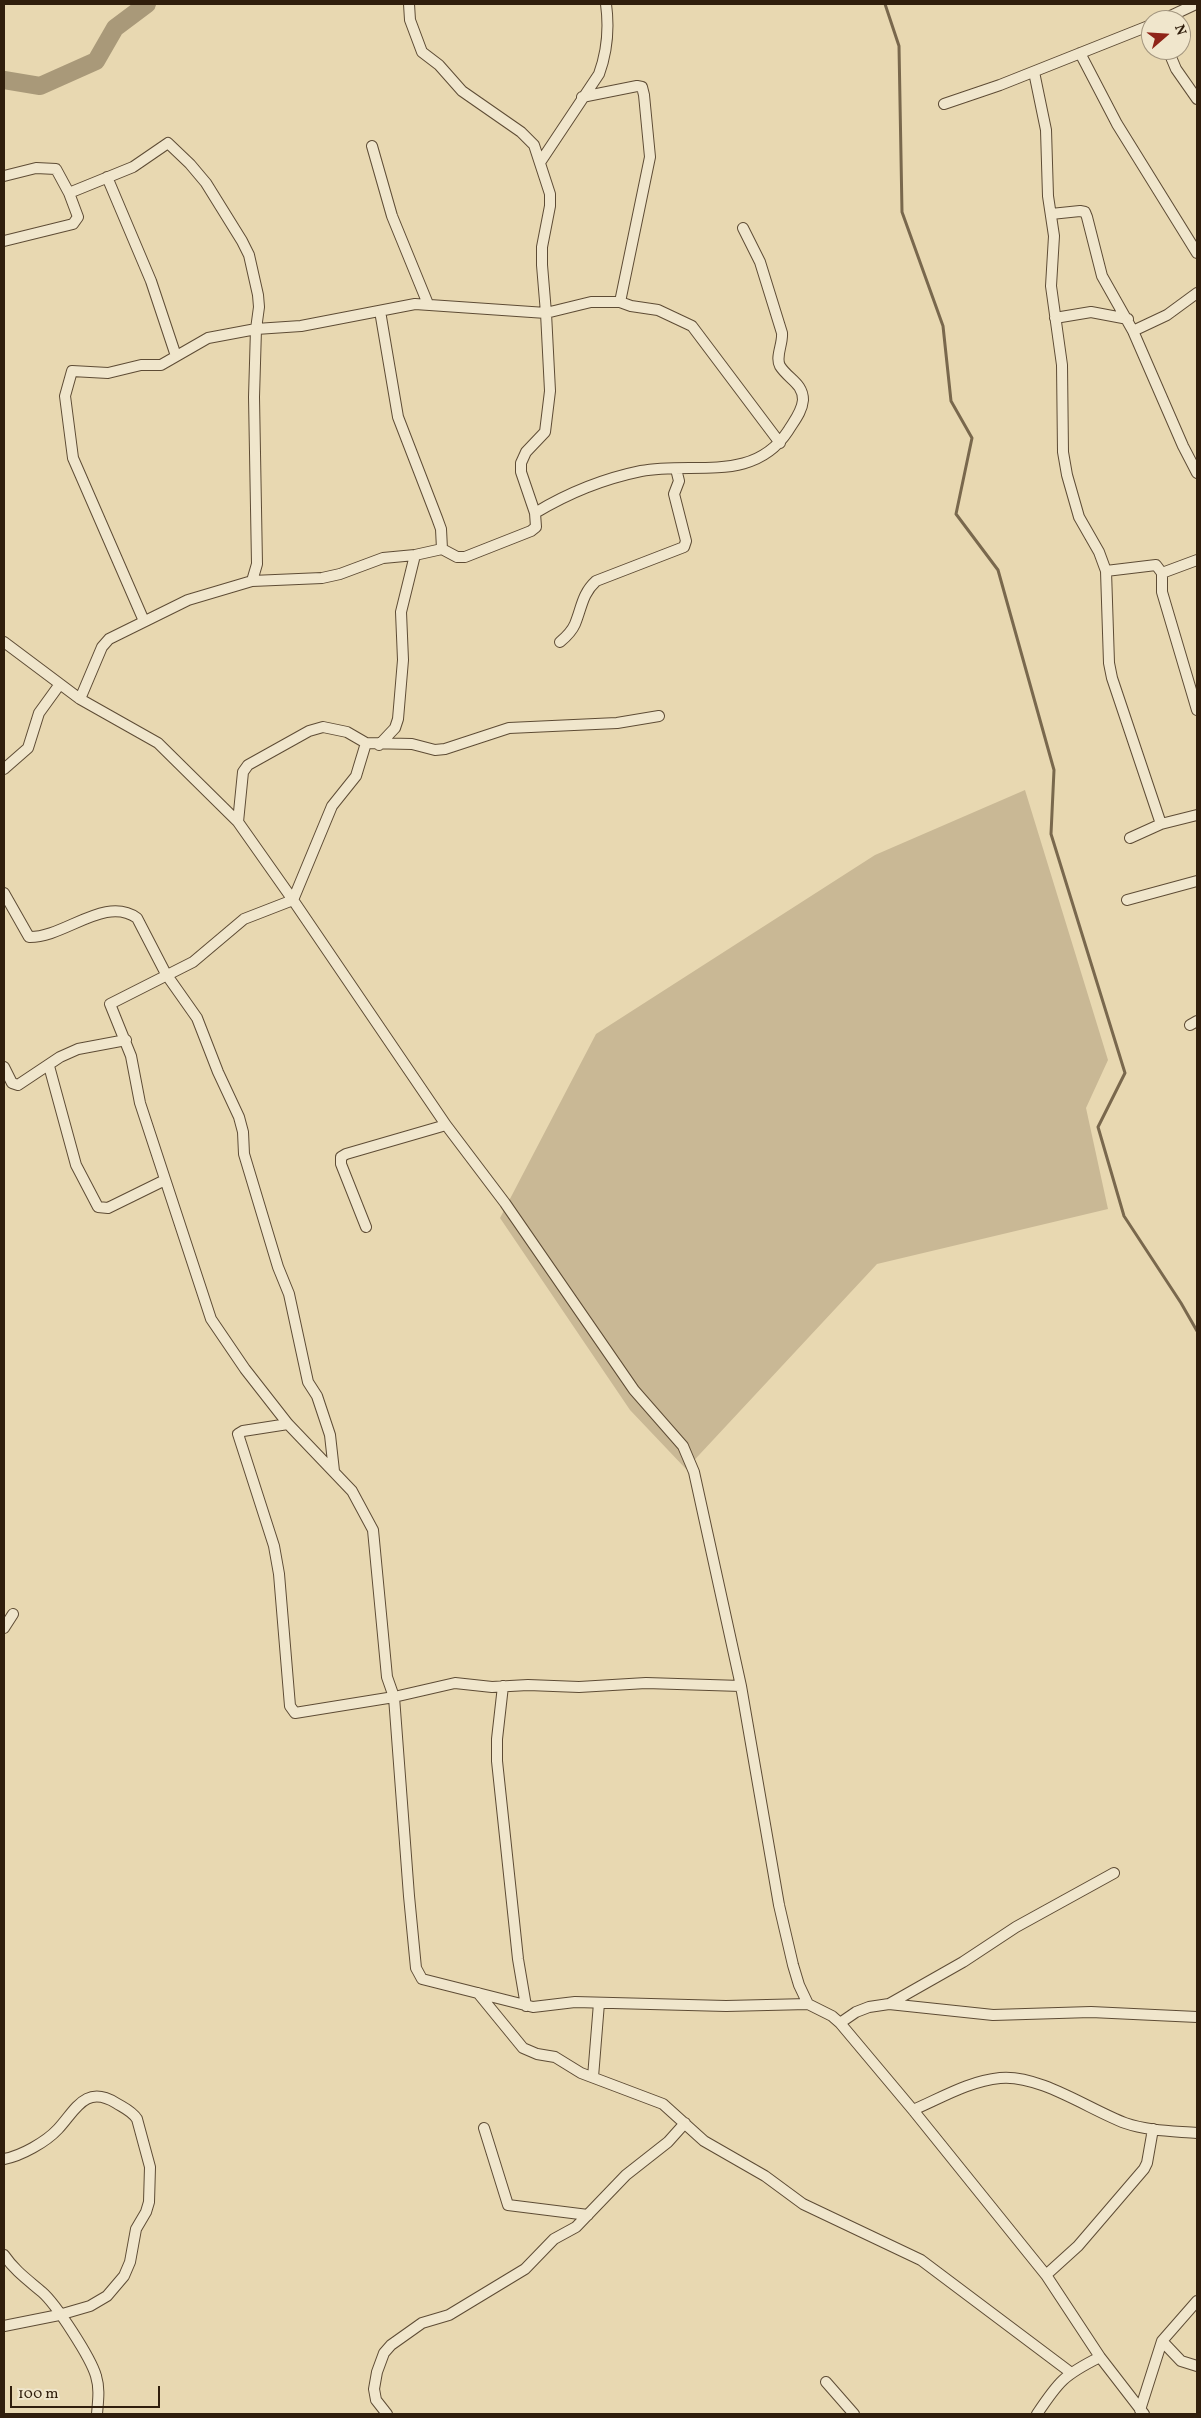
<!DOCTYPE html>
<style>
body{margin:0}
#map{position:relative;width:1201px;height:2418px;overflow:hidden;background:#e8d8b1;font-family:Vollkorn,serif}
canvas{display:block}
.frame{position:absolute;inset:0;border:5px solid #301e0c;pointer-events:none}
.north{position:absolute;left:1141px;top:10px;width:50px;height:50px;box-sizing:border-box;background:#f0e6cc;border:1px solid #a3967f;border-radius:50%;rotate:71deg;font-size:14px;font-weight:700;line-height:20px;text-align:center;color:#301e0c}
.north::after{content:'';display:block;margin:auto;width:18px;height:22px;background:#8f2418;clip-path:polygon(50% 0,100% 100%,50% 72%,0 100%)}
.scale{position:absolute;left:10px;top:2386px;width:150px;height:22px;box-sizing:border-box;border:2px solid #301e0c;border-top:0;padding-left:6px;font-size:15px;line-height:18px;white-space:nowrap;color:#301e0c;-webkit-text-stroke:4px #f0e6cc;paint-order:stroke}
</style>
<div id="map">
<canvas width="1201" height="2418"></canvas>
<div class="frame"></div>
<div class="north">N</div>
<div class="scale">100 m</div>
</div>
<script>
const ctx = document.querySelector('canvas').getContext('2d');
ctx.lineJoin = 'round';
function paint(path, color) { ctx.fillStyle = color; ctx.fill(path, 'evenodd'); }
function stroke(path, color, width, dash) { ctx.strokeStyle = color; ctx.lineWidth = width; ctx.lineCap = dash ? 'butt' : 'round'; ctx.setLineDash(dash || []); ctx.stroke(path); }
paint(new Path2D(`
 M1025 790 1108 1060 1086 1108 1108 1209 877 1264 686 1469 630 1410 500 1218 596 1034 875 855Z`), '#c9b895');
stroke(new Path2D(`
 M885 4 899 46 902 212 943 326 951 401 972 438 956 514 998 570 1054 770 1051 834 1125 1073 1098 1127 1124 1216 1181 1303 1197 1331`), '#79684d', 3);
stroke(new Path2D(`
 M4 80 40 86 96 61 115 28 147 4`), '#a99979', 18);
const minor = new Path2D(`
 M1162 20 1196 4
 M1168 50 1176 69 1197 99
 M1080 53 1117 124 1197 253
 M1034 72 1046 130 1048 196 1054 236 1051 286 1062 365 1063 452 1067 475 1079 517 1099 552 1106 571 1109 663 1112 678 1161 824
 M582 97 637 86 642 87 644 95 650 157 620 302
 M944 104 1000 85 1151 25
 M372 146 392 216 428 304
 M541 161 599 74C607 52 609 26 606 4
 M4 176 36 168 56 169 69 193 78 217 73 224 4 241
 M107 177 151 281 176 356
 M69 193 133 167 168 143 190 164 206 183 242 241 249 255 258 295 259 307 256 329 254 397 257 564 252 581
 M1051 214 1080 211 1085 212 1087 217 1102 276 1133 331 1183 446 1197 473
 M380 311 398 417 437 518 441 529 442 549
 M1055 318 1091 312 1128 319
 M1133 331 1167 315 1197 293
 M535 513C568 493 602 479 641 471 693 461 753 484 788 431 794 421 802 412 803 400 803 383 788 379 780 366 775 357 783 344 782 333L760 262 743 228
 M1106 571 1156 565 1162 573V592L1197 710
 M1162 573 1197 560
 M144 621 73 458 65 396 72 371 108 373 141 365H161L208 338 256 329 301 326 415 304 546 313 591 302H620L631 306 658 310 692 326 780 443
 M4 642 80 699 158 743 238 822 293 900 446 1125 505 1203 634 1390 683 1446 694 1472 741 1686 779 1905 793 1965 799 1985 808 2004 832 2016 840 2023 913 2110 1046 2275 1100 2357 1144 2414
 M560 642C566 637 572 631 575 624 582 607 582 594 596 581L684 547 686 541 674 494 679 481 676 469
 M80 699 102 647 109 639 188 600 252 581 322 578 340 574 383 558 415 555 442 549 457 557H465L531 531 536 527 535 513 521 472V463L526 452 545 432 550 391 546 313 542 265V247L550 206V194L534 145 521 132 462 91 439 65 422 52 410 20 409 4
 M366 743 356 776 332 806 293 900 244 919 193 962 110 1004 131 1056 140 1103 211 1319 245 1369 288 1424 352 1491 373 1530 387 1677 394 1697 409 1896 416 1968 422 1979 533 2007 575 2002 726 2006 808 2004
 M379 745 395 728 398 719 403 660 401 612 415 555
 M4 769 28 748 39 713 60 684
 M238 822 243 772 248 765 309 731 323 727 347 732 366 743 412 744 435 750 445 749 509 728 617 723 659 716
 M1130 838 1161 824 1197 815
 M4 893 29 937C64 938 105 895 137 918L166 974 197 1018 218 1072 239 1117 243 1132 244 1154 278 1267 289 1294 308 1382 317 1396 330 1435 334 1471
 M1127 900 1197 881
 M1190 1025 1197 1021
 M49 1066 76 1165 98 1207 108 1208 165 1180
 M4 1067 12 1083 18 1085 60 1057 78 1049 126 1040
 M366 1227 341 1164V1157L346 1154 446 1125
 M288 1424 243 1431 238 1434 274 1546 279 1574 290 1706 295 1713 394 1697 455 1683 492 1687 528 1685 579 1687 646 1683 741 1686
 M4 1628 13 1614
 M503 1686 497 1739V1761L518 1959 526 2006
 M478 1993 523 2048 537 2054 555 2057 581 2073 663 2104 704 2141 765 2176 803 2204 921 2260 1070 2372
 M889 2004 963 1962 1016 1927 1114 1873
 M840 2023 856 2012 869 2007 889 2004 993 2015 1091 2012 1197 2017
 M593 2077 599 2003
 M913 2110C941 2098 969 2081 1000 2078 1039 2074 1090 2110 1125 2123 1148 2131 1174 2131 1197 2133
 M484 2128 508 2205 588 2215
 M4 2159C21 2156 46 2142 58 2129 75 2111 85 2084 116 2103 124 2108 132 2111 137 2119L150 2167 149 2202 146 2212 136 2229 130 2262 124 2276 107 2296 90 2306 59 2315 4 2326
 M4 2255C15 2271 28 2280 42 2292 56 2304 91 2358 96 2376 100 2389 98 2401 97 2414
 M1046 2275 1078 2246 1144 2169 1147 2163 1153 2129
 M1162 2341 1181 2361 1197 2366
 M826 2382 854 2414
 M1140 2410 1162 2341 1197 2301
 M387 2414 376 2400 374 2389 377 2372 384 2353 391 2345 422 2323 449 2315 525 2269 554 2239 576 2227 626 2175 668 2142 685 2123
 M1037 2414C1059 2381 1064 2375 1100 2357`);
stroke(minor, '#5e4c35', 12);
stroke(minor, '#f0e6cc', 10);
</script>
